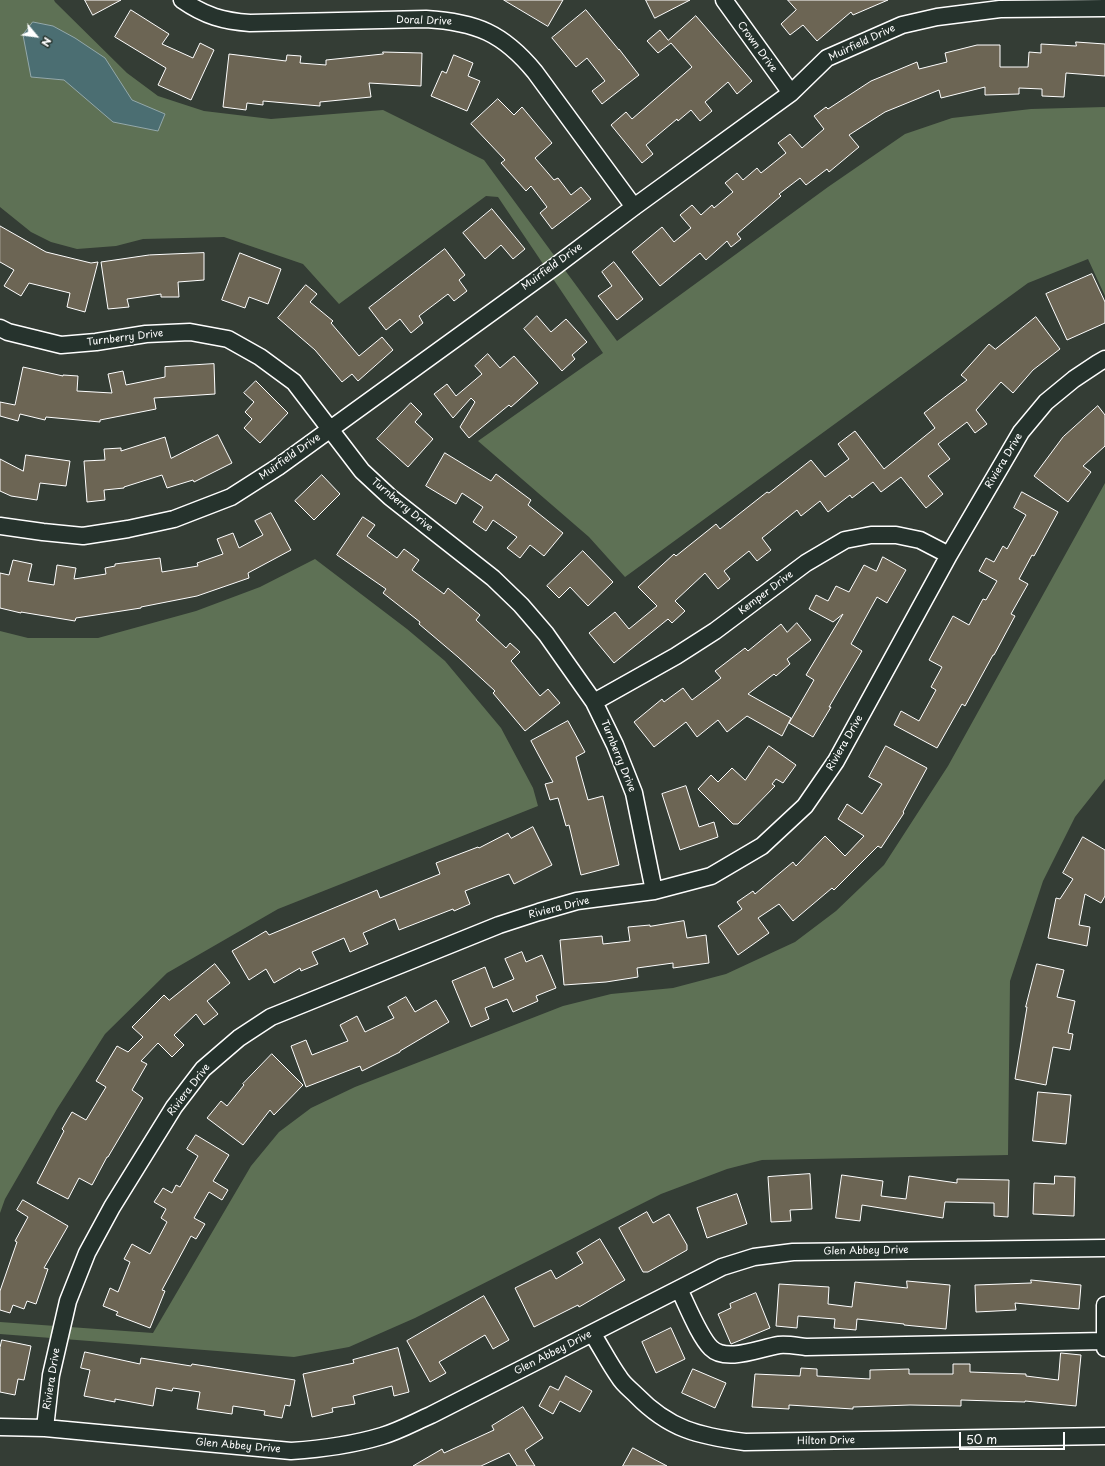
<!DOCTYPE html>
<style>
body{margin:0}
#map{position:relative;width:1105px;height:1466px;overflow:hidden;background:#343d35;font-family:"Playpen Sans",sans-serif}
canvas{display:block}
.north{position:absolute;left:16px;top:16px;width:40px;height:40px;-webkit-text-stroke:3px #26332d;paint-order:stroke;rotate:119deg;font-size:11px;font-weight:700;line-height:16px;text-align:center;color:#fff}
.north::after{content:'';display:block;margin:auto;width:14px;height:18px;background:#fff;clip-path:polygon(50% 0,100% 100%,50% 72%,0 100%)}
.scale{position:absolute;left:959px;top:1432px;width:106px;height:18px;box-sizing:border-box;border:2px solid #fff;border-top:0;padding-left:5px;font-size:12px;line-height:14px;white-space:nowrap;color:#fff;-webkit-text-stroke:3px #26332d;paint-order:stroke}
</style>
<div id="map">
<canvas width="1105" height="1466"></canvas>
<div class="north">N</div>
<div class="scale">50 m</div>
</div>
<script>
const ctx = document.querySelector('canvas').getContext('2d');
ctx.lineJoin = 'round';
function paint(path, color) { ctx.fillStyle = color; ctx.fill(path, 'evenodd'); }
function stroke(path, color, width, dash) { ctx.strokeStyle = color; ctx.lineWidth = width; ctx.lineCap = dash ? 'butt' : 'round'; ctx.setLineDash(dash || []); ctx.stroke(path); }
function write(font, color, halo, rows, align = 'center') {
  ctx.font = font + ' "Playpen Sans",sans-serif'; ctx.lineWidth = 4; ctx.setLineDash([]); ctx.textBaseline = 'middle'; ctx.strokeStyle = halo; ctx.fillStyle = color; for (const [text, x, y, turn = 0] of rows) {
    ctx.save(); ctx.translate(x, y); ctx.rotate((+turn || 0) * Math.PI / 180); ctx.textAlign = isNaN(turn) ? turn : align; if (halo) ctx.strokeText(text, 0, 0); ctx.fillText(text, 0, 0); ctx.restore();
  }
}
paint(new Path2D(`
 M0 0H54L55 2 127 73 158 96 204 111 271 119 383 110 484 160 617 341 828 187 905 134 952 118 1031 109 1105 107V296L1088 259 1028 283 625 577 589 537 478 441 603 353 498 197 486 196 339 304 303 264 224 237 143 239 116 246 77 249 51 242 31 232 0 207Z
 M1105 483V779L1075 817 1043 881 1010 981 1008 1155 762 1160 727 1169 661 1194 415 1318 349 1347 294 1357 0 1334V1322L153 1333 251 1166 279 1132 311 1108 355 1087 563 1006 611 994 673 988 726 974 795 942 836 911 884 865 948 766Z
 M315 559 407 629 445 661 501 728 533 788 538 806 278 909 167 973 105 1034 57 1109 5 1199 0 1213V631L28 638H98L196 611 260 587Z`), '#5e7155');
const water = new Path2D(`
 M33 22 53 26 75 38 105 58 132 100 165 114 158 131 113 122 64 80 31 77 23 35Z`);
paint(water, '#4b6e72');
stroke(water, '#93a8aa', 1);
const building = new Path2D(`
 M85 0H121L93 15Z
 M504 0H563L548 26Z
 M646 0H690L655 18Z
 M788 0H888L853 15 851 12 817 41 803 25 790 35 781 24 796 10Z
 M131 10 169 34 162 44 193 58 200 43 214 50 191 100 158 85 166 68 115 37Z
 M586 10 619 50V49L639 75 602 104 592 91 605 81 587 58 576 67 552 38Z
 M696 16 752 81 737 94 728 82 705 102 712 111 700 121 691 110 678 121 677 119 646 145 653 154 642 163 611 125 626 112 632 119 692 67 671 43 658 53 647 41 660 30 668 40Z
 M1076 42 1105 44V76L1066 73 1064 97 1042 96V89L1019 88V94L985 95V87L941 98 939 90 885 112 849 135 859 147 829 172 827 169 806 185 800 178 779 194 781 196 737 234 741 239 731 247 727 241 706 260 700 253 660 286 632 252 662 227 674 242 691 228 680 215 692 205 701 215 712 205 714 208 733 192 725 183 737 173 743 180 757 168 761 173 786 153 778 143 790 134 802 148 824 129 814 116 826 107 828 109 871 81 917 62 919 69 947 62 945 53 977 45H1000V67H1028L1029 52 1041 53V44L1076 46Z
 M383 52 422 53 421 86 369 83 371 97 320 102V106L263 101V105L247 103 246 110 223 107 229 54 286 61 287 55 301 56 300 63 326 65V60L383 54Z
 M454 55 473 63 468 76 480 81 467 111 431 96 442 71 446 73Z
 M498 99 514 115 522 107 552 143 535 158 554 180 558 178 571 195 581 187 591 199 552 229 540 213 547 207 531 186 526 191 501 163 505 160 471 124Z
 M492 209 525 249 513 259 501 245 485 259 463 233Z
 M0 226 46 252 91 263 98 262 85 312 67 307 70 293 29 283 21 296 4 286 14 270 0 262Z
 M445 249 465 275 459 280 467 291 454 301 448 294 419 316 423 323 411 333 400 319 386 330 369 308Z
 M204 253V280L178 282 179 297H161V294L127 299 129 307 108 309 101 262 149 255Z
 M240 253 281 269 268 304 249 297 245 308 222 300Z
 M614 262 643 299 617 320 598 296 612 286 602 272Z
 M1092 274 1105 302V323L1067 340 1046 294Z
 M306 285 317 294 310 302 333 321 331 323 359 356 382 337 393 350 358 381 352 374 342 382 315 350 278 318Z
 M537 316 551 332 566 319 587 342 572 355 575 359 562 371 524 329Z
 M1036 317 1060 349 1033 370 1013 393 1001 382 976 410 987 424 975 433 967 422 938 444 950 459 928 476 943 494 926 508 901 477 881 492 873 482 852 498 850 495 828 512 820 501 801 516 797 510 762 538 771 550 757 561 749 551 724 571 730 579 718 589 705 573 675 601 685 611 672 623 668 619 614 663 589 633 615 612 629 629 657 606 638 587 674 554 676 556 716 524 720 529 767 492 769 493 811 460 825 477 849 459 838 444 855 431 884 469 935 428 924 413 967 380 961 375 989 344 995 349Z
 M488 354 500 368 514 356 538 383 511 407 509 405 469 438 460 427 475 402 471 398 453 418 434 394 447 384 456 396 482 374 475 366Z
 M214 364 215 394 154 398 156 409 100 420V422L46 417 45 420 20 414 18 421 0 416V402L15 405 23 367 63 376V375L78 376 77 391 112 393 108 374 123 371 126 385 165 377V367Z
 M256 381 288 413 260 443 244 428 252 419 245 412 254 402 244 393Z
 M411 403 422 414 415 422 433 439 408 467 377 439Z
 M1098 406 1105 415V446L1083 466 1091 472 1068 502 1034 476 1063 437Z
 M218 435 232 463 194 482 193 480 167 488 162 475 124 487V488L104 490 105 500 87 502 84 461 105 460 104 449 121 448V451L165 437 171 458Z
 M445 453 491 481 496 474 531 500 528 505 563 533 544 556 530 545 520 558 507 548 517 537 493 520 486 531 473 522 483 507 462 493 456 504 426 486Z
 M26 455 70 461 66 486 40 483 37 500 11 496 0 491V459L23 471Z
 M322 475 340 494 314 520 295 501Z
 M1022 492 1058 512 1034 556 1032 555 1019 579 1028 584 1011 614 1015 616 994 655H993L965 706 962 704 937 748 894 725 901 711 919 721 936 690 931 687 942 667 929 660 953 616 969 625 983 599 986 600 997 581 979 571 986 558 994 562 1003 546 1007 549 1026 515 1014 508Z
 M271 513 291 550 248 573 249 578 197 596 141 607V608L76 618 75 621 21 612V613L0 608V573L9 575 13 560 32 564 28 581 54 585 57 565 76 568 74 579 106 574 105 568 115 566V564L160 558 162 572 198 566 197 563 223 554 217 539 233 533 239 548 263 535 255 521Z
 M363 517 375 525 367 536 397 558 404 549 419 560 412 570 444 594 448 588 480 615 476 620 506 648 510 643 520 652 511 661 540 696 548 689 560 703 525 731 493 693 495 691 458 657 419 624 420 622 383 593 386 589 337 555Z
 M583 551 613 582 588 606 570 587 559 598 547 586Z
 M883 557 906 570 887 603 877 597 851 644 862 651 829 707H831L813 737 789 723 814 680 806 675 843 614 833 622 809 609 816 595 828 601 836 586 849 592 864 565 876 571Z
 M797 623 811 640 787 659 790 664 776 676 774 674 748 694 791 718 782 736 747 716 727 732 718 720 697 737 686 722 654 747 634 722 662 699 664 702 683 688 692 700 721 678 715 671 745 648 748 651 781 624 787 632Z
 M568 721 585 752 576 757 588 800 603 796 619 865 581 875 569 825 566 826 558 798 550 800 545 784 553 782 531 741Z
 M769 746 796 765 783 783 776 779 772 784 775 786 738 824H733L698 789 711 775 718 782 732 768 745 780Z
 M886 746 927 768 903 812 904 813 881 848 878 846 834 890 832 888 793 921 779 904 758 918 769 933 738 955 718 926 742 909 737 902 753 891 755 894 793 862 796 866 825 836 845 856 864 836 838 819 847 804 862 814 882 784 869 777Z
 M686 786 699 827 714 822 718 837 680 850 662 794Z
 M533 827 552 865 514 884 509 874 465 891 470 904 454 911 453 909 399 930 395 919 363 933 368 944 350 952 344 938 312 952 318 964 301 971 300 968 274 983 266 969 249 980 232 951 266 931 269 935 377 890 380 898 440 874 436 863 478 847 479 848 508 833 511 838Z
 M1083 837 1105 850V896L1101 903 1085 894 1079 925 1090 927 1087 946 1048 938 1056 898 1060 899 1073 879 1063 873Z
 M684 921 687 938 706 935 709 963 673 968V963L637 968 638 977 606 982 564 985 560 940 602 936 603 944 630 941 628 927 650 925V926Z
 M522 952 526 962 542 955 556 988 536 996 538 1001 513 1012 507 999 485 1008 489 1019 471 1027 452 981 485 967 493 988 514 979 505 959Z
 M215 964 230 983 207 1001 218 1014 204 1025 196 1014 174 1035 184 1045 172 1057 158 1043 141 1061 147 1064 132 1090 143 1098 108 1157H107L92 1185 79 1178 68 1199 37 1183 64 1131 62 1129 72 1112 86 1120 106 1087 96 1081 117 1046 128 1052 143 1037 132 1027 164 995 169 1000Z
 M1037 964 1064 970 1057 997 1075 1001 1068 1033 1073 1034 1070 1050 1053 1047 1046 1085 1015 1079 1027 1007H1026Z
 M406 997 415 1012 436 1000 449 1022 400 1051V1052L362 1071 360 1066 306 1087 291 1046 306 1040 312 1055 348 1041 340 1025 357 1016 365 1032 394 1018 388 1007Z
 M272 1054 303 1085 274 1115 270 1110 243 1145 207 1118 221 1101 227 1106 244 1085 243 1084Z
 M1038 1092 1071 1095 1066 1144 1033 1141Z
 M196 1135 229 1155 213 1181 228 1190 222 1200 209 1192 194 1218 205 1224 196 1239 191 1236 162 1290 165 1291 150 1328 116 1315 118 1312 103 1306 110 1288 118 1292 130 1262 124 1259 132 1244 150 1254 167 1222 161 1218 166 1209 154 1202 163 1188 172 1193 176 1185 180 1187 198 1156 187 1149Z
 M810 1174 812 1209 790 1210 791 1221 771 1222 768 1177Z
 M842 1175 883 1181 881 1196 906 1199 909 1176 957 1183V1179L1009 1180 1008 1217 994 1216V1203L945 1202 943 1218 862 1205 860 1221 836 1218Z
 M1055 1176 1075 1177 1074 1216 1033 1214 1034 1183 1054 1184Z
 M737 1194 747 1224 707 1238 697 1208Z
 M23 1200 68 1226 44 1268 48 1269 36 1304 27 1301 24 1309 13 1305 10 1313 0 1310V1291L17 1242 15 1241 28 1217 17 1210Z
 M647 1212 653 1223 669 1214 687 1245V1250L648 1272H643L619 1228Z
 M600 1239 625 1280 579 1307 578 1305 534 1327 515 1288 551 1270 556 1279 583 1263 577 1253Z
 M1031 1280 1081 1285 1079 1309 1015 1303 1016 1310 976 1312 975 1285 1031 1283Z
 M907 1281 950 1285 946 1329 904 1325V1324L857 1319 856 1330 834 1328 835 1319 798 1316 797 1328 776 1326 779 1284 829 1287 828 1304 852 1307 855 1282 907 1288Z
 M756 1293 770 1328 731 1344 718 1314 731 1308 730 1304Z
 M484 1296 509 1340 493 1349 485 1335 439 1362 446 1373 430 1382 407 1341Z
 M671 1328 685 1359 656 1373 642 1342Z
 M2 1340 31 1346 24 1380 18 1379 15 1395 0 1392V1348Z
 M398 1348 409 1392 394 1396 392 1386 353 1396 355 1404 332 1408 333 1412 312 1417 303 1374 354 1363 353 1360Z
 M85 1352 140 1364 141 1358 191 1366 192 1364 295 1380 290 1406 285 1405 282 1418 264 1415 265 1411 233 1406 232 1414 197 1409 200 1392 173 1388 172 1391 156 1388 153 1406 115 1399V1402L84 1396 90 1370 81 1368Z
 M1061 1353 1081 1355 1076 1406 1025 1401V1402L961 1400V1406L910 1405 853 1407V1409L789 1405V1409L752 1407 755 1374 800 1376 801 1368 817 1369V1376L870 1379V1370L909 1369V1374H953V1364H970V1372L1026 1374V1376L1058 1380Z
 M693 1369 726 1383 715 1408 682 1393Z
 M566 1376 592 1391 580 1412 560 1401 553 1414 539 1406 550 1386 558 1390Z
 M523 1407 543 1438 525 1450 535 1466H517L509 1453 481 1466H413L442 1449 444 1453 494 1430 492 1426Z
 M633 1448 667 1466H623Z`);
paint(building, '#6c6554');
stroke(building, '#fff', 1);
const minor = new Path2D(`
 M182 0C205 16 223 21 250 23L426 19C476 22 503 33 535 72L634 207
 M724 0 791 93
 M0 328 8 332 61 345 96 342 146 334 190 332 228 339 260 357 294 382 362 471 390 497 493 578 521 605 546 634 594 702 615 745 634 793 654 891
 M0 526 43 532 83 536 128 529 174 519 231 497 278 467 553 268 634 207 791 93 827 58 902 25 937 17 1000 9 1105 8
 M594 702 676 656 715 631 806 563 845 540 871 535H896L920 540 949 555
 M679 1289C687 1305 699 1336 711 1348 726 1363 760 1348 779 1345 787 1344 797 1346 806 1347L1105 1341
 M1105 1305V1348
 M592 1333C601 1347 609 1363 619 1377 623 1384 630 1389 636 1395 669 1429 698 1436 745 1442L1105 1436
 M0 1427 45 1428 291 1451C322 1449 352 1445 382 1436 399 1431 415 1422 431 1415L722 1267 754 1257 793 1252 1105 1248
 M45 1428 51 1375 68 1301 87 1253 112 1207 174 1107 203 1069 239 1038 271 1017 499 925 539 912 577 901 654 891 711 876 762 846 805 806 836 761 949 555 1021 432 1046 402 1074 379 1098 363 1105 359`);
stroke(minor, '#fff', 19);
stroke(minor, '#26332d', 16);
write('10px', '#fff', '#26332d', [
 ["Doral Drive",424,21,2],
 ["Muirfield Drive",862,43,-25],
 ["Crown Drive",757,47,54],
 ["Muirfield Drive",552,267,-36],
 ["Turnberry Drive",125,338,-7],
 ["Muirfield Drive",290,457,-35],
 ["Riviera Drive",1004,461,-59],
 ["Turnberry Drive",402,505,40],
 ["Kemper Drive",766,593,-37],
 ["Riviera Drive",845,743,-60],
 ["Turnberry Drive",618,756,68],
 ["Riviera Drive",559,908,-14],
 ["Riviera Drive",189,1090,-52],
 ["Glen Abbey Drive",866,1251,-1],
 ["Glen Abbey Drive",553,1353,-27],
 ["Riviera Drive",52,1379,-81],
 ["Hilton Drive",826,1441,-1],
 ["Glen Abbey Drive",238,1446,5]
]);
</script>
